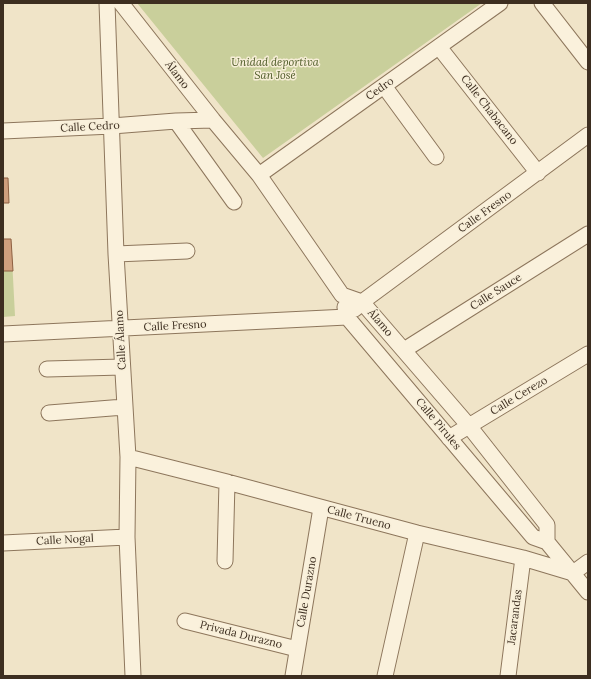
<!DOCTYPE html>
<meta charset="utf-8">
<style>
body{margin:0}
#map{position:relative;width:591px;height:679px;overflow:hidden;background:#f0e4c8;font-family:Lora,serif}
canvas{display:block}
.frame{position:absolute;inset:0;border:4px solid #3d2e20;pointer-events:none}
</style>
<div id="map">
<canvas width="591" height="679"></canvas>
<div class="frame"></div>
</div>
<script>
const ctx = document.querySelector('canvas').getContext('2d');
ctx.lineJoin = 'round';
function paint(path, color) { ctx.fillStyle = color; ctx.fill(path, 'evenodd'); }
function stroke(path, color, width, dash) { ctx.strokeStyle = color; ctx.lineWidth = width; ctx.lineCap = dash ? 'butt' : 'round'; ctx.setLineDash(dash || []); ctx.stroke(path); }
function write(font, color, halo, rows, align = 'center') {
  ctx.font = font + ' Lora,serif'; ctx.lineWidth = 3; ctx.setLineDash([]); ctx.textBaseline = 'middle'; ctx.strokeStyle = halo; ctx.fillStyle = color; for (const [text, x, y, turn = 0] of rows) {
    ctx.save(); ctx.translate(x, y); ctx.rotate((+turn || 0) * Math.PI / 180); ctx.textAlign = isNaN(turn) ? turn : align; if (halo) ctx.strokeText(text, 0, 0); ctx.fillText(text, 0, 0); ctx.restore();
  }
}
paint(new Path2D(`
 M137 3H482L263 158Z
 M3 239H11L15 316 3 317Z`), '#c9cf9b');
const building = new Path2D(`
 M3 178H8L9 203H3Z
 M3 239H11L13 271H3Z`);
paint(building, '#cf9f7d');
stroke(building, '#8d5f41', 1);
const minor = new Path2D(`
 M107 3 116 254 128 457 127 537 133 676
 M121 3 213 120 259 175 342 295 362 302 469 426 547 525V542L588 592
 M542 3 588 62
 M439 47 538 173
 M384 86 436 157
 M176 121 234 202
 M3 131 112 126 176 121 213 120
 M259 175 500 3
 M116 254 187 251
 M345 307 347 317 533 537 547 542
 M355 309 362 302 588 135
 M3 334 347 317
 M404 350 588 234
 M47 369 122 367
 M49 413 124 407
 M449 438 588 354
 M128 457 227 482 417 533 523 558 573 573 588 562
 M3 543 127 537
 M225 561 227 482
 M185 621 297 649
 M293 676 321 508
 M385 676 417 533
 M508 676 523 558`);
stroke(minor, '#8d765c', 17);
stroke(minor, '#faf1dc', 15);
write('italic 11px', '#4d5a26', '#f7eed8', [
 ["Unidad deportiva",275,63],
 ["San José",275,76]
]);
write('11px', '#3d2e20', '#f7eed8', [
 ["Álamo",177,75,52],
 ["Cedro",380,89,-35],
 ["Calle Chabacano",489,110,52],
 ["Calle Cedro",90,127,-3],
 ["Calle Fresno",485,212,-36],
 ["Calle Sauce",496,292,-32],
 ["Álamo",380,323,49],
 ["Calle Fresno",175,326,-3],
 ["Calle Álamo",121,340,-93],
 ["Calle Cerezo",519,396,-31],
 ["Calle Pirules",438,424,50],
 ["Calle Trueno",359,518,15],
 ["Calle Nogal",65,540,-3],
 ["Calle Durazno",307,592,-80],
 ["Jacarandas",515,617,-83],
 ["Privada Durazno",241,635,14]
]);
</script>
